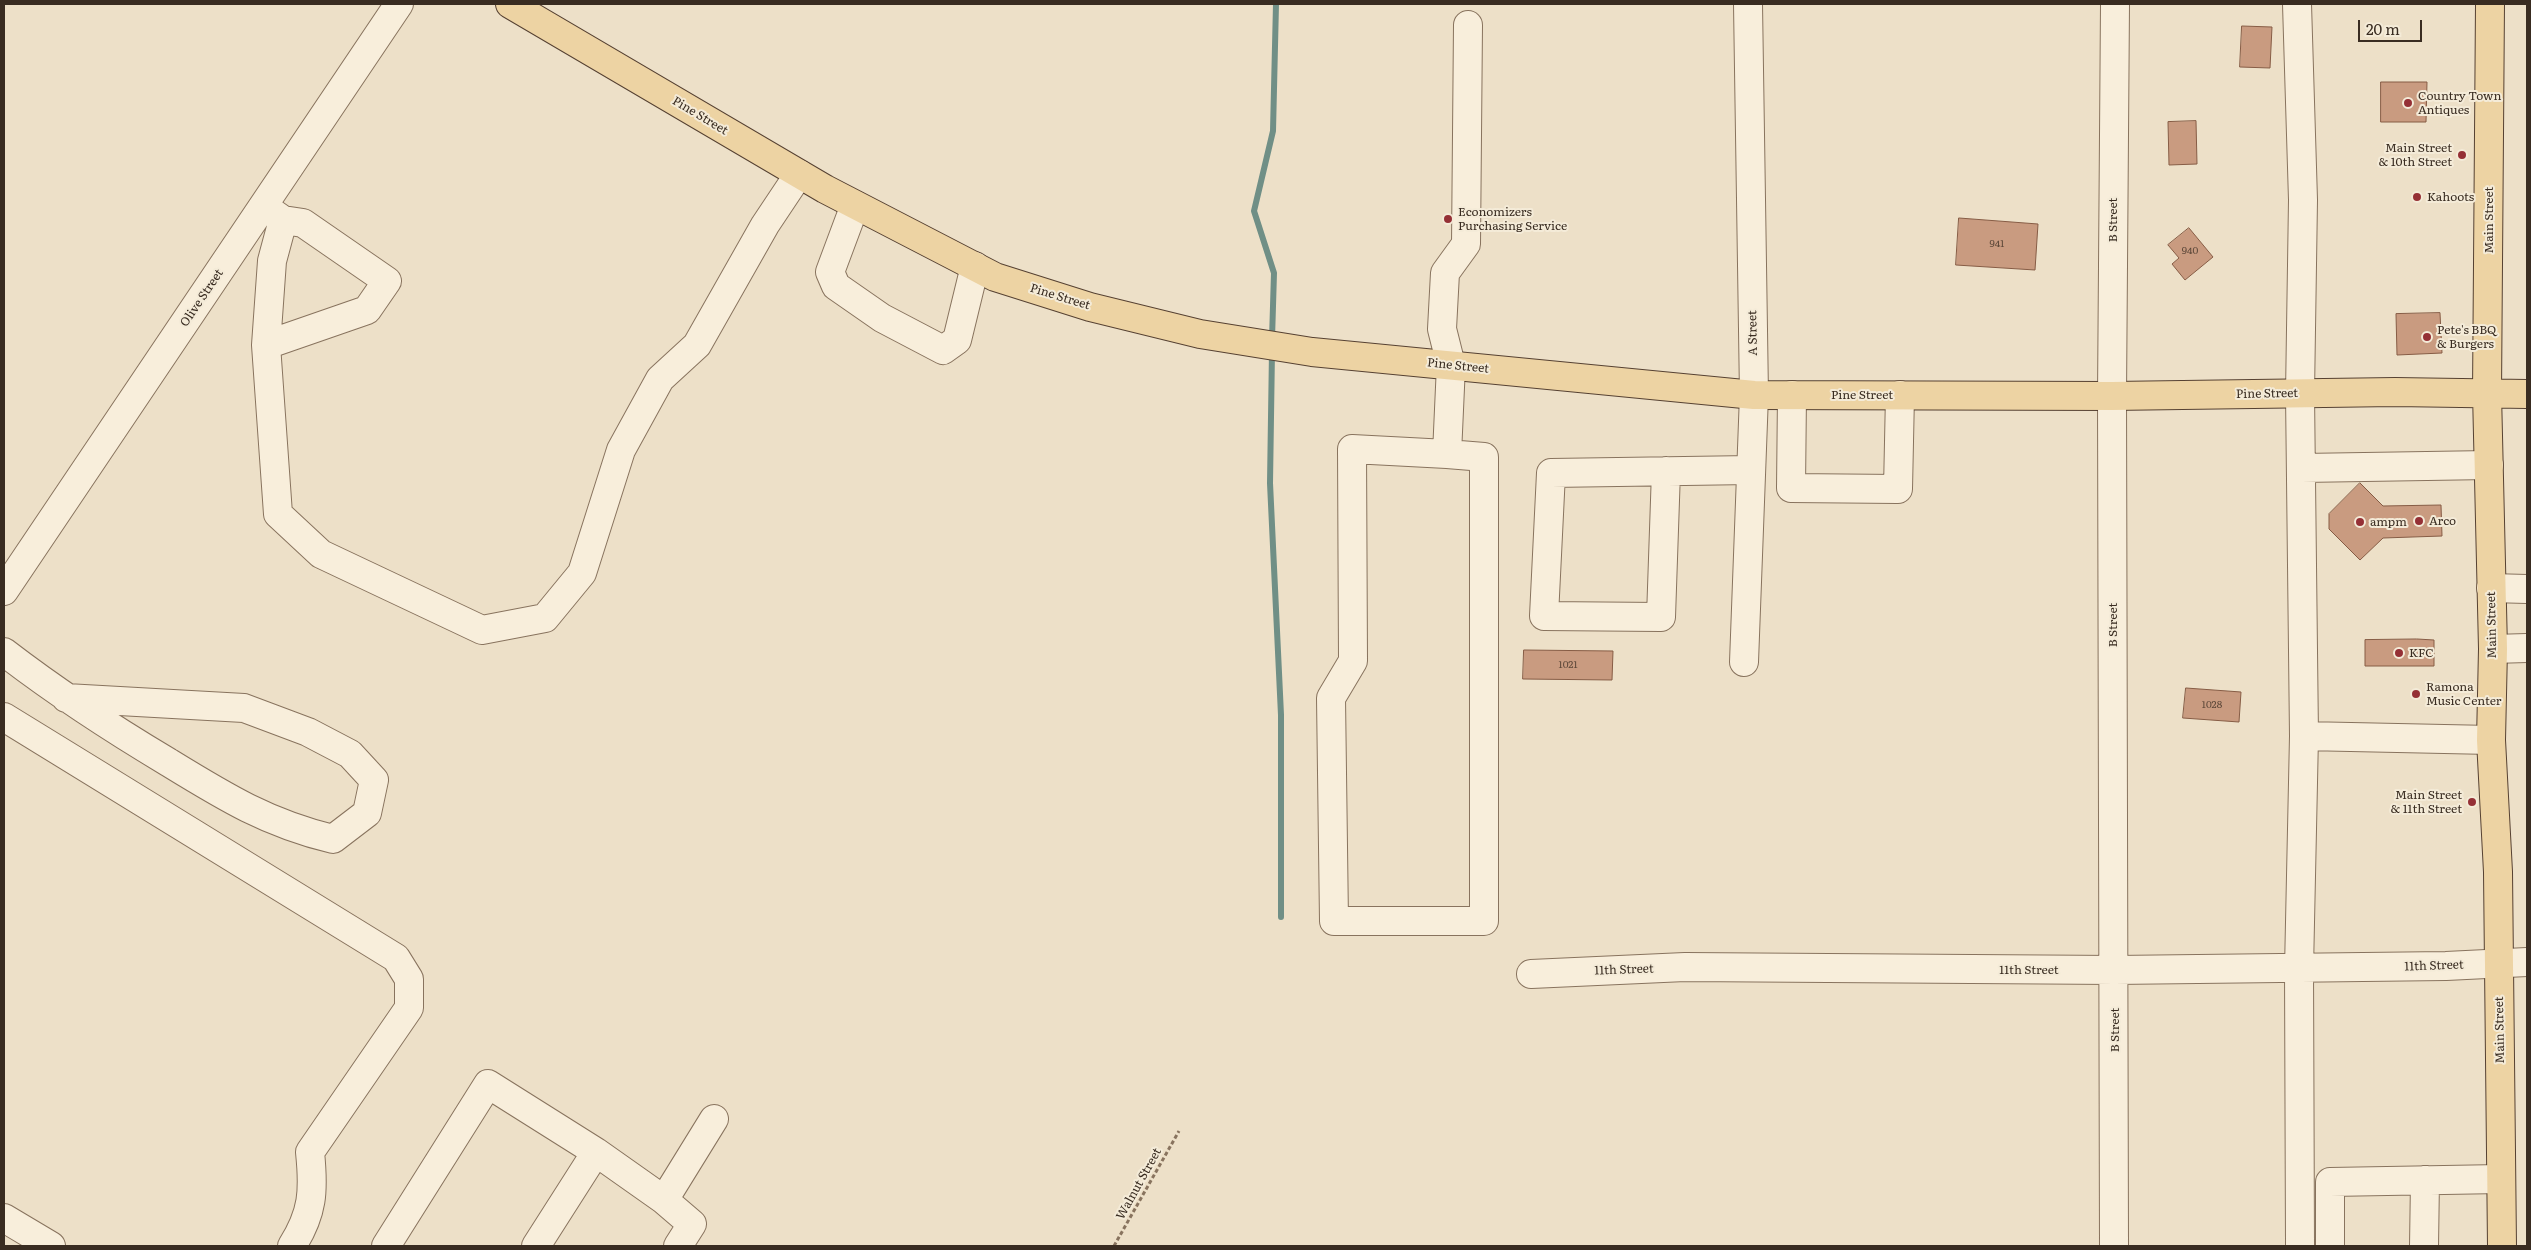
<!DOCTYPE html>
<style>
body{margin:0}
#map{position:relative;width:2531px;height:1250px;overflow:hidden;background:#ede0c8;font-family:Literata,serif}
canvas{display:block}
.frame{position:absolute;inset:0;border:5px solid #392c21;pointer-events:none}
.scale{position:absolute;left:2358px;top:20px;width:64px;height:22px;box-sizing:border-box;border:2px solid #392c21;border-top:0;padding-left:6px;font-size:15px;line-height:18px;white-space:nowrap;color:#392c21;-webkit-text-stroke:4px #f4ebd8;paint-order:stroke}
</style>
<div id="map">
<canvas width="2531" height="1250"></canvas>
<div class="frame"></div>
<div class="scale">20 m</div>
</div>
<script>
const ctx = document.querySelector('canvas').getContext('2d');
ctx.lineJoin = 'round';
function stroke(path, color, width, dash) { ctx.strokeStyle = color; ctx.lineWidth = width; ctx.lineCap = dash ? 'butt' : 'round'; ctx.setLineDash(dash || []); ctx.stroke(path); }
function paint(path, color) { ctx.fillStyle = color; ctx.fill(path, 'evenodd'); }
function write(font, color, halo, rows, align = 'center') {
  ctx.font = font + ' Literata,serif'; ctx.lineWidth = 4; ctx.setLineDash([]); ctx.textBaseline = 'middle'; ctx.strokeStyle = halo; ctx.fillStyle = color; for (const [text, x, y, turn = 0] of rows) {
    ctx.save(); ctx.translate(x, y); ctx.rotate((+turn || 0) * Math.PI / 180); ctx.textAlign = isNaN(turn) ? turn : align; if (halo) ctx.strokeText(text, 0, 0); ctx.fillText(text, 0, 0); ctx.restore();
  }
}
stroke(new Path2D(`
 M1272 339 1274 273 1254 211 1273 131 1276 4
 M1272 351 1270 483 1281 715V917`), '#708f86', 6);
const building = new Path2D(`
 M2242 26 2272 27 2270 68 2240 67Z
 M2381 82H2427L2426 122H2381Z
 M2196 121 2197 164 2169 165 2168 122Z
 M1959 218 2038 224 2035 270 1956 265Z
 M2189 228 2213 257 2185 280 2172 264 2179 258 2168 245Z
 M2440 313 2442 353 2397 355 2396 314Z
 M2360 483 2383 506 2441 505 2442 536 2383 538 2360 560 2329 529V514Z
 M2417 639 2434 640V666H2365V640Z
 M1524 650 1613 651 1612 680 1523 679Z
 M2186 688 2241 692 2239 722 2183 718Z`);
paint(building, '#c99b80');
stroke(building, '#865c45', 1);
const minor = new Path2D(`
 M2297 4 2303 200 2300 394 2304 736 2299 969 2300 1246
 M855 205 830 272 836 286 882 318 943 350 957 340 975 266
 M263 206 283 220 272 261 266 345 278 514 321 554 482 630 545 618 582 573 621 450 660 379 697 345 765 225 799 174
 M266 345 367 310 387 281 303 223 283 220
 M1792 395 1791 488 1898 489 1900 395
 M1447 454 1484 457V921H1334L1331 698 1353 661 1352 449 1447 454 1451 365 1442 329 1445 273 1466 244 1468 25
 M2302 468 2489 465
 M1666 471 1661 617 1544 616 1551 473 1751 470
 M2491 588 2527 589
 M4 591 399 4
 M2493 649 2527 648
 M4 652C56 692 111 728 168 762 225 797 267 823 333 839L367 813 374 780 350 754 308 732 244 708 66 698
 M1744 662 1754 395 1748 4
 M4 717 396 958 409 979V1008L310 1152C314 1191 313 1213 292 1246
 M2304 736 2491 740
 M1531 974 1685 967 2115 970 2446 966 2527 962
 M596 1152 664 1200 692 1224 678 1246
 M664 1200 714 1119
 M4 1218 51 1246
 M386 1246 488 1084 596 1152 536 1246
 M2114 1246 2112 396 2115 4
 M2330 1246V1182L2501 1179
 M2424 1246 2425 1180`);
const major = new Path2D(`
 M510 4 825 189 995 277 1090 307 1200 334 1312 352 1754 395 2112 396 2395 392 2527 394
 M2490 4 2487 393 2493 649 2491 740 2498 872 2502 1246`);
stroke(minor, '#88735e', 30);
stroke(major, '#564132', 30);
stroke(new Path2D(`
 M1114 1246 1179 1131`), '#88735e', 3, [4, 2.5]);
stroke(minor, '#f8eedb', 28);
stroke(major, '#edd3a3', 28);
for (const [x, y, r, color] of [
 [2408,103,5,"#953035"],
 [2462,155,5,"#953035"],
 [2417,197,5,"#953035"],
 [1448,219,5,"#953035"],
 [2427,337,5,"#953035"],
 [2419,521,5,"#953035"],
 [2360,522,5,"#953035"],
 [2399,653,5,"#953035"],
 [2416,694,5,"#953035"],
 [2472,802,5,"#953035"]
]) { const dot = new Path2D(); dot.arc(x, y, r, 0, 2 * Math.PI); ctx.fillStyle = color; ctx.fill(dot); stroke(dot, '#f4ebd8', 2); }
write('10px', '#5d4839', null, [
 ["941",1997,244],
 ["940",2190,251],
 ["1021",1568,665],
 ["1028",2212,705]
]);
write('12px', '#392c21', '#f4ebd8', [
 ["Country Town",2418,96],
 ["Antiques",2418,110],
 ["Main Street",2452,148,"right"],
 ["& 10th Street",2452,162,"right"],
 ["Kahoots",2427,197],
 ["Economizers",1458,212],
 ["Purchasing Service",1458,226],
 ["Pete's BBQ",2437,330],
 ["& Burgers",2437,344],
 ["Arco",2429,521],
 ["ampm",2370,522],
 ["KFC",2409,653],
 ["Ramona",2426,687],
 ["Music Center",2426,701],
 ["Main Street",2462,795,"right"],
 ["& 11th Street",2462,809,"right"]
], 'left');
write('12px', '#392c21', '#f4ebd8', [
 ["Pine Street",700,116,31],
 ["B Street",2113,220,-90],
 ["Main Street",2489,220,-90],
 ["Pine Street",1060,297,17],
 ["Olive Street",202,298,-56],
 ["A Street",1753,333,-91],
 ["Pine Street",1458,366,6],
 ["Pine Street",2267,394,-1],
 ["Pine Street",1862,395],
 ["B Street",2113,625,-90],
 ["Main Street",2492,625,-91],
 ["11th Street",2434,966,-2],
 ["11th Street",1624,970,-2],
 ["11th Street",2029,970],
 ["B Street",2115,1030,-90],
 ["Main Street",2500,1030,-91],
 ["Walnut Street",1139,1184,-61]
]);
</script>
